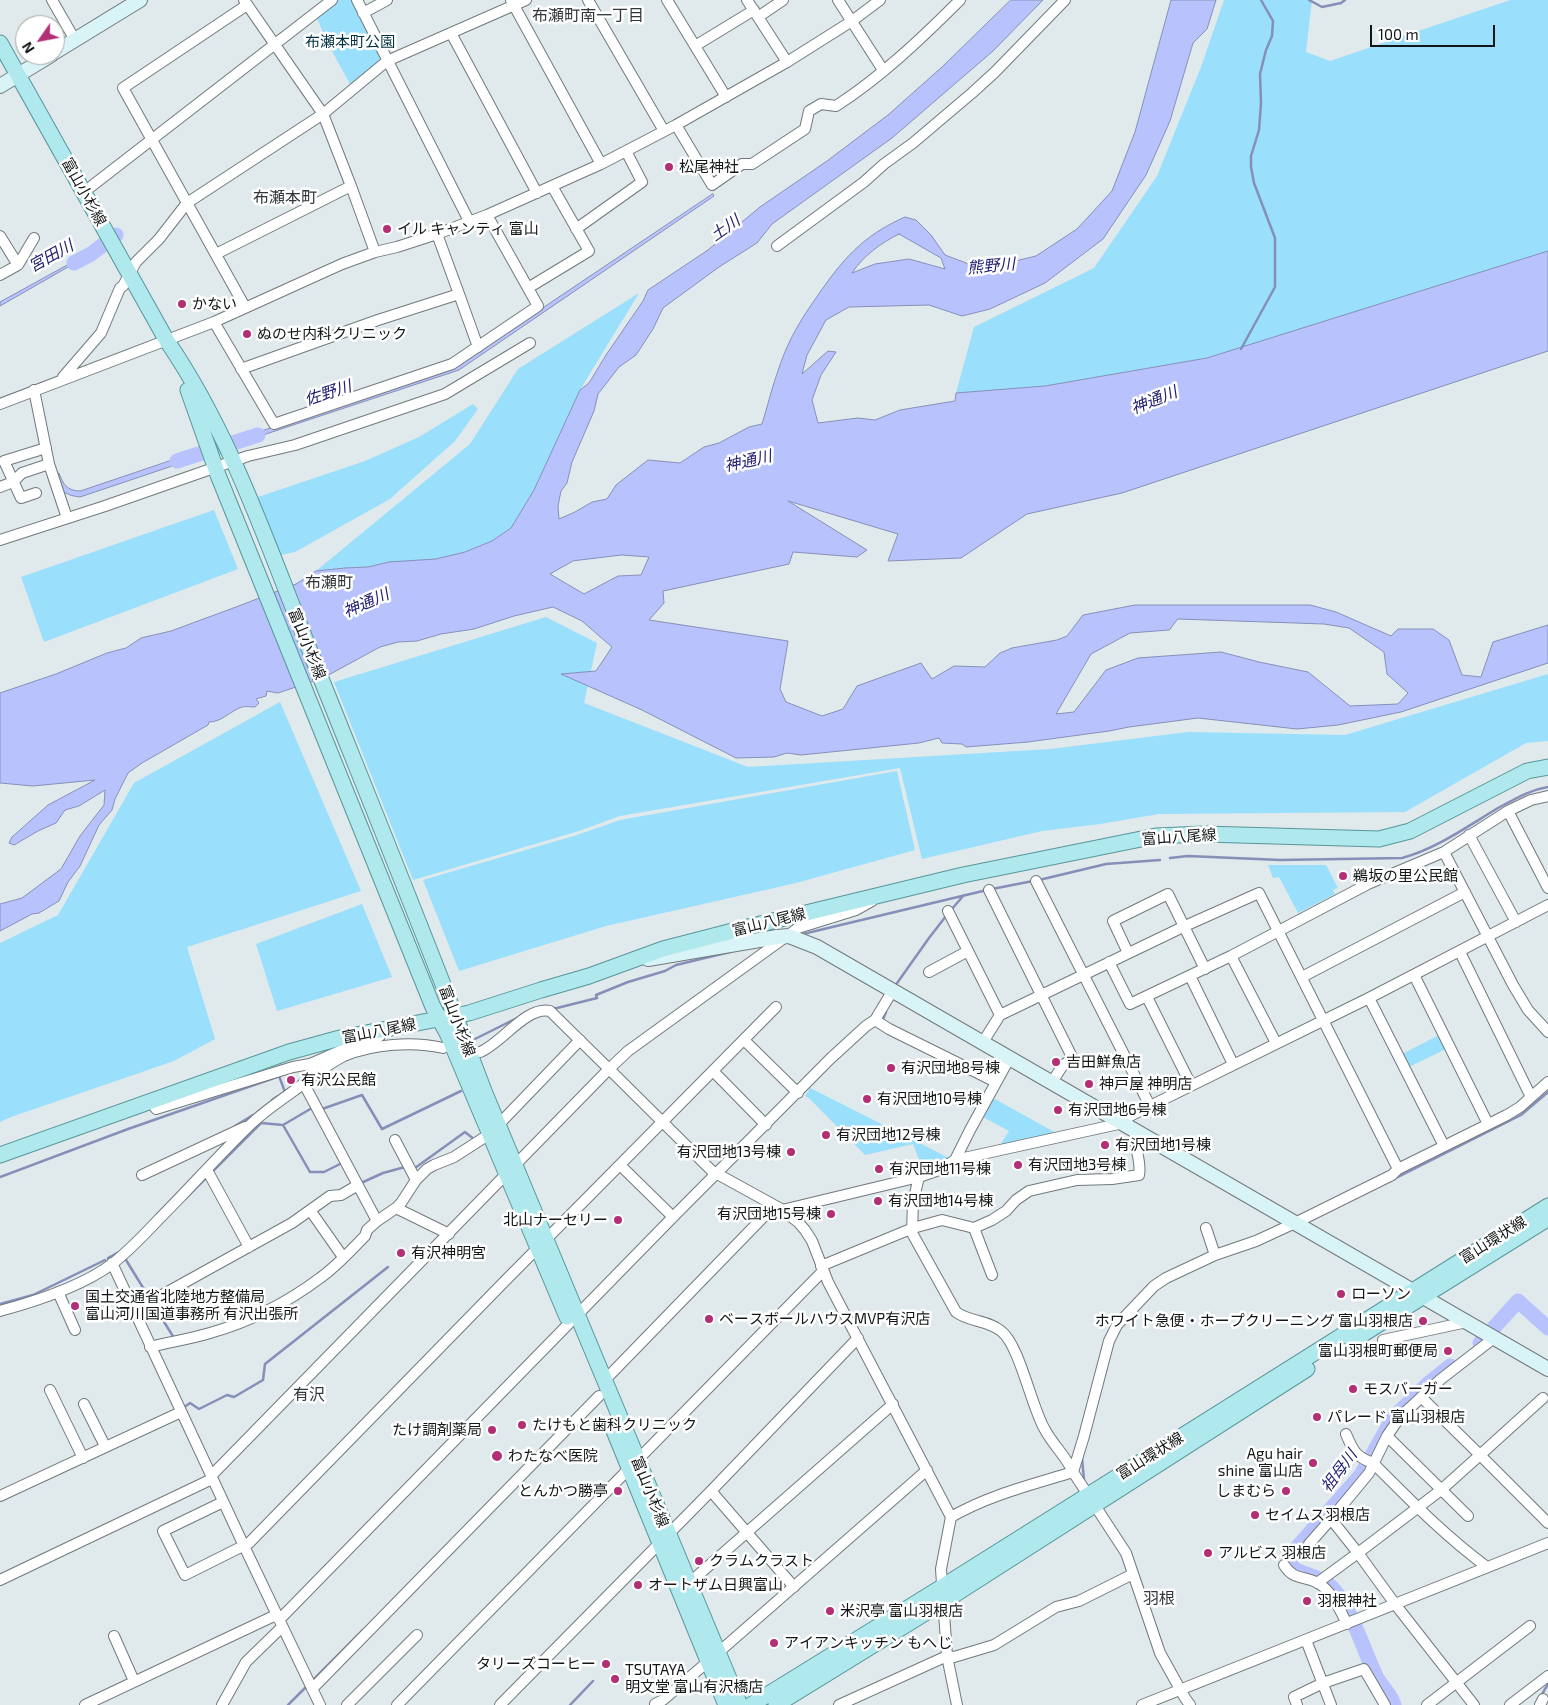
<!DOCTYPE html>
<meta charset="utf-8">
<style>
body{margin:0}
#map{position:relative;width:1548px;height:1705px;overflow:hidden;background:#e0e9ec;font-family:"Exo 2",sans-serif}
canvas{display:block}
.north{position:absolute;left:15px;top:15px;width:50px;height:50px;box-sizing:border-box;background:#fff;border:1px solid #a1a2a2;border-radius:50%;rotate:237deg;font-size:14px;font-weight:700;line-height:20px;text-align:center;color:#131617}
.north::after{content:'';display:block;margin:auto;width:18px;height:22px;background:#b22e75;clip-path:polygon(50% 0,100% 100%,50% 72%,0 100%)}
.scale{position:absolute;left:1370px;top:25px;width:125px;height:22px;box-sizing:border-box;border:2px solid #131617;border-top:0;padding-left:6px;font-size:15px;line-height:18px;white-space:nowrap;color:#131617;-webkit-text-stroke:4px #fff;paint-order:stroke}
</style>
<div id="map">
<canvas width="1548" height="1705"></canvas>
<div class="north">N</div>
<div class="scale">100 m</div>
</div>
<script>
const ctx = document.querySelector('canvas').getContext('2d');
ctx.lineJoin = 'round';
function paint(path, color) { ctx.fillStyle = color; ctx.fill(path, 'evenodd'); }
function stroke(path, color, width, dash) { ctx.strokeStyle = color; ctx.lineWidth = width; ctx.lineCap = dash ? 'butt' : 'round'; ctx.setLineDash(dash || []); ctx.stroke(path); }
function write(font, color, halo, rows, align = 'center') {
  ctx.font = font + ' "Exo 2","Noto Sans JP",sans-serif'; ctx.lineWidth = 5; ctx.setLineDash([]); ctx.textBaseline = 'middle'; ctx.strokeStyle = halo; ctx.fillStyle = color; for (const [text, x, y, turn = 0] of rows) {
    ctx.save(); ctx.translate(x, y); ctx.rotate((+turn || 0) * Math.PI / 180); ctx.textAlign = isNaN(turn) ? turn : align; if (halo) ctx.strokeText(text, 0, 0); ctx.fillText(text, 0, 0); ctx.restore();
  }
}
paint(new Path2D(`
 M337 0H351L382 58 380 62 351 86 327 42 316 16Z
 M1224 0H1312L1306 52 1330 61 1510 0H1548V251L1207 358 1045 386 956 393 974 327 1094 268 1157 176 1201 67Z
 M639 293 580 390 534 490 511 528 492 541 465 552 436 559 389 562 368 567 345 568 316 571 470 444 518 369Z
 M473 404 478 409 455 441 390 499 295 552 281 555 258 497 365 461 419 437Z
 M214 510 238 569 44 642 21 577Z
 M546 617 597 643 584 703 748 767 1050 749 1188 732 1345 735 1548 674V741L1526 743 1405 812 1159 814 1100 824 1042 831 922 859 900 768 620 816 579 831 413 880 334 682Z
 M280 702 361 891 187 947 215 1039 174 1061 11 1117 0 1122V943L58 915 134 783Z
 M897 771 915 850 796 883 606 926 459 971 423 880 577 835 620 820Z
 M1268 865H1326L1338 888 1333 890 1335 894 1298 913 1279 877 1273 878Z
 M362 904 392 977 277 1011 256 944Z
 M1439 1035 1446 1049 1409 1067 1402 1054Z
 M810 1088 949 1158 923 1170 913 1144 865 1155 810 1099 805 1096Z
 M993 1098 1056 1133 1000 1145 1009 1131 983 1117Z`), '#9adffb');
const water = new Path2D(`
 M1011 0H1043L993 51 892 138 772 224 757 243 719 267 663 308 653 329 636 355 619 367 598 394 594 411 572 462 567 483 561 491 558 506 559 519 575 512 592 502 607 499 616 485 648 460 680 463 704 447 719 443 749 427 762 424C768 404 773 384 780 365 788 341 801 319 816 298 842 260 862 236 905 217L916 220 931 235 945 255 982 269 1036 256 1077 229 1112 191 1135 132 1171 0H1216L1207 29 1193 43 1170 121 1146 175 1103 239 1045 283 990 309 962 316 929 305 849 307 826 320 807 355 802 374 828 351 836 352 821 375 812 400 818 423 858 418 875 420 900 410 955 401 956 393 1045 386 1207 358 1548 251V351L1122 493 1027 514 961 558 888 561 898 534 788 501 867 550 857 557 793 552 789 564 663 591 664 603 649 620 788 641 780 689 786 702 822 716 843 709 857 686 921 663 932 679 954 666 985 667 1000 653 1012 648 1057 640 1067 636 1083 615 1135 605H1310L1336 612 1391 636 1398 629H1433L1449 640 1462 675 1481 677 1493 642 1548 625V663L1401 712 1338 725 1297 729 1198 718 1129 727 1109 731 1028 742 966 747 962 744 942 743 939 738 919 743 801 755 787 753 774 757 736 758 642 710 561 674 596 671 612 647 582 621 553 607 514 616 474 629 441 634 417 641 398 642 380 647 323 678 278 693 267 691 266 696 256 699 259 703 255 707C251 707 246 706 242 707 230 711 222 722 209 722L208 725 142 763 128 773 115 799 112 810 99 825 80 866 68 882 59 901 39 913 32 914 0 931V904L22 898 61 869 80 836 104 805 105 790 79 806 65 810 56 823 38 831 14 845 9 843 12 837 48 805 95 780 33 786 0 783V693L56 674 107 653 126 648 141 638 171 631 236 607 296 584 316 571 345 568 368 567 389 562 436 559 465 552 492 541 511 528 534 490 580 390 589 383 606 355 643 301 648 290 708 250 760 207 827 161 888 115 942 67ZM899 234 941 258 945 269 909 259 875 264 852 273C863 256 881 243 899 234ZM622 555 649 557 641 575 618 576 584 594 550 574 573 561ZM1178 619 1324 624 1349 628 1384 652 1387 674 1408 693 1398 704 1350 706 1308 672 1259 662 1221 652 1138 658 1106 670 1074 712 1056 714 1091 654 1130 633 1169 630Z
 M713 194 714 196 459 370 245 441 241 444 237 439 453 368Z
 M89 251H92V255L82 259 0 306V302L89 253Z
 M194 453 196 458 80 497C63 495 60 490 54 475L59 473C63 484 67 491 80 491Z`);
paint(water, '#b8c3fd');
stroke(water, '#868fb8', 1);
stroke(new Path2D(`
 M1309 0 1322 7 1341 3 1345 0
 M1241 349 1275 287V238L1254 183 1251 167V156L1259 130 1261 103 1260 74 1266 50 1272 36 1273 21 1261 0
 M1170 858 1188 856 1280 860 1402 858C1436 849 1468 826 1498 808 1515 799 1529 790 1548 787
 M1039 880 1106 864 1160 860
 M992 889 1033 881
 M951 910 964 895
 M803 934 987 890
 M895 986 929 938 946 916
 M553 1009 597 998 596 995 628 982 665 971 676 965 730 952
 M883 1019 886 1012
 M475 1039 519 1017
 M279 1076 285 1092 283 1093
 M272 1100 278 1096
 M322 1109 362 1095 382 1129 461 1091
 M283 1125 310 1172H324L342 1163
 M235 1126 253 1115
 M415 1168 465 1132 475 1140
 M211 1173 261 1123 283 1125 312 1108
 M0 1177 128 1129 277 1077
 M1396 1178 1521 1115 1548 1092
 M361 1183 383 1173 405 1167
 M185 1199 207 1177
 M108 1258 119 1252 120 1253
 M126 1260 150 1299
 M0 1304 33 1295 105 1260
 M153 1304 174 1338
 M183 1408 190 1403 199 1409 227 1395 234 1397 263 1380 265 1364 388 1267
 M1082 1458 1084 1480
 M312 1681 363 1630
 M1541 1696 1548 1684
 M288 1705 308 1685
 M570 1705 593 1681`), '#868fb8', 2.5);
stroke(new Path2D(`
 M74 263 91 254 116 235
 M177 461 258 435
 M1480 1343 1518 1301 1548 1328
 M1394 1705C1391 1694 1381 1686 1376 1676 1364 1652 1349 1600 1328 1584 1317 1576 1304 1575 1293 1568L1289 1560 1293 1552 1361 1475 1393 1418 1429 1383 1450 1366`), '#b8c3fd', 15);
const street = new Path2D(`
 M52 0 75 40
 M244 0 323 114 351 186 375 252
 M357 0 469 221
 M511 0 601 164
 M588 0 664 131
 M667 0 726 97
 M747 0 787 62
 M838 0 883 70
 M363 13 387 0
 M758 17 783 0
 M451 33 537 193
 M695 46 754 10
 M676 125 712 185 742 164H752L805 129 809 111 821 104 836 106C881 77 922 38 960 0
 M84 192 332 0
 M576 229 642 182 626 151
 M0 236 18 265 0 275
 M777 246 864 182 884 164 913 143 972 93 995 72 1065 0
 M216 254 351 186
 M18 265 34 238
 M528 288 589 251 552 186
 M459 294 478 347
 M245 307 123 88 247 5
 M214 322 274 424 452 364 538 306 487 215
 M241 369 378 320 459 294 437 234
 M63 377 101 333 120 288 123 286 136 262 159 239 187 203 323 114 387 61 526 0
 M34 390 49 464 67 518
 M0 404 214 322 342 264 375 252 397 247 437 234 487 215 601 164 676 125 787 62 852 21 880 0
 M0 487 13 482 22 473 49 464
 M36 493 21 498 4 461 46 448
 M0 540 105 506 248 456 295 445 445 394 530 343
 M1508 811 1548 888
 M1469 835 1516 922
 M1444 852 1513 985 1528 1010 1548 1032
 M1036 881 1150 1106
 M989 890 1073 1059 1063 1065 1052 1082
 M872 901 856 910 798 928 628 1051 609 1069 712 1171 781 1209 798 1222 805 1230 812 1241 828 1282 951 1517 941 1569 947 1656 957 1705
 M948 911 1000 1015
 M1460 952 1531 1097
 M1128 953 1113 921 1168 894 1205 969
 M1231 956 1276 1043
 M1109 962 1130 1004 1231 956 1368 884 1444 852 1508 811 1531 800 1548 796
 M929 972 968 951
 M1414 975 1488 1124
 M1190 976 1233 1064
 M1302 977 1465 892
 M1147 997 1191 1085
 M1369 998 1444 1146
 M875 1020 889 1029 996 1082
 M744 1040 798 1093
 M983 1042 1000 1015 1185 926 1259 893 1398 1169
 M713 1071 766 1125
 M315 1074C324 1068 334 1061 344 1056 373 1044 413 1041 443 1048
 M304 1084 377 1221
 M150 1100 156 1109 293 1067 310 1064 342 1050 380 1036
 M503 1120 580 1040
 M395 1140 416 1180
 M955 1160 970 1130 1009 1059
 M620 1165 673 1217
 M207 1170 249 1247
 M142 1175 245 1127
 M919 1177 913 1202 912 1233 956 1312C969 1322 988 1320 1001 1331 1019 1344 1031 1405 1044 1428 1052 1444 1066 1456 1073 1472 1031 1485 989 1495 951 1517
 M396 1208 449 1234
 M310 1210 343 1257
 M782 1210 919 1177 939 1170 955 1160 1123 1123 1130 1116 1150 1106 1369 998 1548 905
 M974 1228 992 1275
 M1206 1228 1215 1255
 M112 1263 244 1546 320 1705
 M821 1266 913 1228 942 1220 974 1228 992 1220 1006 1211 1016 1200 1029 1191 1077 1180 1112 1179 1139 1175C1142 1160 1133 1146 1135 1132
 M58 1292 75 1330
 M0 1311C37 1301 81 1287 112 1264 129 1251 144 1235 159 1219 189 1189 218 1156 249 1126 269 1106 294 1093 315 1074L310 1064
 M133 1311 292 1223 330 1196 341 1195 358 1185
 M1383 1340 1467 1322
 M150 1347C170 1342 190 1339 210 1333 249 1322 288 1302 320 1278 337 1266 351 1250 365 1236L367 1230 377 1221 396 1208 401 1203 416 1180 427 1169 434 1165 454 1157 485 1137
 M604 1381 774 1206
 M50 1390 83 1458
 M1421 1397 1480 1455 1543 1398
 M84 1404 105 1446
 M1346 1434C1353 1451 1356 1457 1373 1463 1410 1500 1446 1537 1487 1567
 M1387 1436 1468 1516
 M211 1476 609 1069 550 1011C526 1006 502 1043 480 1052
 M711 1491 794 1587
 M0 1496 181 1412
 M223 1502 163 1531 185 1575 249 1543 501 1285 776 1007
 M1331 1519 1369 1473 1387 1436 1400 1417 1441 1379 1494 1338
 M1309 1544 1331 1519 1358 1553 1317 1583
 M1284 1565C1294 1581 1304 1575 1318 1583 1332 1591 1340 1610 1347 1624
 M0 1580 212 1479
 M688 1584 893 1404
 M279 1620 673 1217 830 1059 866 1026 875 1020 893 990
 M114 1636 134 1681
 M1306 1640 1331 1705
 M312 1689 599 1396
 M655 1704 663 1700 704 1665 927 1470
 M85 1705 276 1615
 M222 1705 246 1662 282 1627
 M347 1705 417 1635
 M397 1705 823 1271
 M500 1705 711 1491 858 1338
 M839 1705 947 1656 954 1657 994 1645 1056 1607 1079 1601 1133 1574
 M1142 1705 1548 1543
 M1190 1705 1185 1698 1160 1653 1126 1553 1073 1472 1084 1436 1109 1341 1117 1325 1154 1286 1166 1278 1215 1255 1256 1241 1295 1223 1392 1175 1398 1169 1507 1115 1520 1107 1548 1082
 M1297 1705 1294 1697 1323 1683 1364 1669 1385 1705
 M1427 1705 1530 1626
 M1474 1705 1395 1604 1358 1553 1441 1490 1480 1455 1548 1523
 M1510 1705 1548 1676
 M1540 1705 1543 1699`);
const secondary = new Path2D(`
 M55 52 140 0
 M0 86 51 55
 M648 959 777 937 789 936 817 947 1548 1369`);
const primary = new Path2D(`
 M0 43 167 341C232 436 269 549 312 656 370 801 429 945 484 1091L740 1705
 M188 390 218 475 433 1007 448 1035 567 1317
 M0 1155 289 1052 340 1038 469 1013 541 990 589 976 663 949 748 927 963 875 1156 836 1204 834 1379 839 1410 831 1527 771 1548 767
 M1352 1341 1547 1219
 M612 1426 726 1705
 M751 1705 942 1587 1548 1206
 M776 1705 943 1602 1307 1369`);
stroke(street, '#72797c', 12);
stroke(secondary, '#72797c', 16);
stroke(primary, '#57969a', 17);
stroke(street, '#fff', 10);
stroke(secondary, '#d8f4f6', 14);
stroke(primary, '#b0e9ed', 15);
for (const [x, y, r, color] of [
 [669,167,5,"#b22e75"],
 [387,229,5,"#b22e75"],
 [182,304,5,"#b22e75"],
 [247,334,5,"#b22e75"],
 [1343,876,5,"#b22e75"],
 [1056,1062,5,"#b22e75"],
 [891,1068,5,"#b22e75"],
 [291,1080,5,"#b22e75"],
 [1089,1084,5,"#b22e75"],
 [867,1099,5,"#b22e75"],
 [1058,1110,5,"#b22e75"],
 [826,1135,5,"#b22e75"],
 [1105,1145,5,"#b22e75"],
 [791,1152,5,"#b22e75"],
 [1018,1165,5,"#b22e75"],
 [879,1169,5,"#b22e75"],
 [878,1201,5,"#b22e75"],
 [831,1214,5,"#b22e75"],
 [618,1220,5,"#b22e75"],
 [401,1253,5,"#b22e75"],
 [1341,1294,5,"#b22e75"],
 [75,1306,5,"#b22e75"],
 [709,1319,5,"#b22e75"],
 [1423,1321,5,"#b22e75"],
 [1448,1351,5,"#b22e75"],
 [1353,1389,5,"#b22e75"],
 [1317,1417,5,"#b22e75"],
 [522,1425,5,"#b22e75"],
 [492,1430,5,"#b22e75"],
 [497,1456,6,"#b22e75"],
 [1313,1463,5,"#b22e75"],
 [618,1491,5,"#b22e75"],
 [1286,1491,5,"#b22e75"],
 [1255,1515,5,"#b22e75"],
 [1208,1553,5,"#b22e75"],
 [699,1561,5,"#b22e75"],
 [638,1585,5,"#b22e75"],
 [1307,1601,5,"#b22e75"],
 [830,1611,5,"#b22e75"],
 [774,1643,5,"#b22e75"],
 [606,1664,5,"#b22e75"],
 [615,1679,5,"#b22e75"]
]) { const dot = new Path2D(); dot.arc(x, y, r, 0, 2 * Math.PI); ctx.fillStyle = color; ctx.fill(dot); stroke(dot, '#fff', 2); }
write('15px', '#02303f', '#fff', [
 ["布瀬本町公園",350,42]
]);
write('15px', '#131617', '#fff', [
 ["松尾神社",679,167],
 ["イル キャンティ 富山",397,229],
 ["かない",192,304],
 ["ぬのせ内科クリニック",257,334],
 ["鵜坂の里公民館",1353,876],
 ["吉田鮮魚店",1066,1062],
 ["有沢団地8号棟",901,1068],
 ["有沢公民館",301,1080],
 ["神戸屋 神明店",1099,1084],
 ["有沢団地10号棟",877,1099],
 ["有沢団地6号棟",1068,1110],
 ["有沢団地12号棟",836,1135],
 ["有沢団地1号棟",1115,1145],
 ["有沢団地13号棟",781,1152,"right"],
 ["有沢団地3号棟",1028,1165],
 ["有沢団地11号棟",889,1169],
 ["有沢団地14号棟",888,1201],
 ["有沢団地15号棟",821,1214,"right"],
 ["北山ナーセリー",608,1220,"right"],
 ["有沢神明宮",411,1253],
 ["ローソン",1351,1294],
 ["国土交通省北陸地方整備局",85,1297],
 ["富山河川国道事務所 有沢出張所",85,1314],
 ["ベースボールハウスMVP有沢店",719,1319],
 ["ホワイト急便・ホープクリーニング 富山羽根店",1413,1321,"right"],
 ["富山羽根町郵便局",1438,1351,"right"],
 ["モスバーガー",1363,1389],
 ["パレード 富山羽根店",1327,1417],
 ["たけもと歯科クリニック",532,1425],
 ["たけ調剤薬局",482,1430,"right"],
 ["Agu hair",1303,1454,"right"],
 ["shine 富山店",1303,1471,"right"],
 ["わたなべ医院",508,1456],
 ["とんかつ勝亭",608,1491,"right"],
 ["しまむら",1276,1491,"right"],
 ["セイムス羽根店",1265,1515],
 ["アルビス 羽根店",1218,1553],
 ["クラムクラスト",709,1561],
 ["オートザム日興富山",648,1585],
 ["羽根神社",1317,1601],
 ["米沢亭 富山羽根店",840,1611],
 ["アイアンキッチン もへじ",784,1643],
 ["タリーズコーヒー",596,1664,"right"],
 ["TSUTAYA",625,1670],
 ["明文堂 富山有沢橋店",625,1687]
], 'left');
write('15px', '#131617', '#fff', [
 ["富山小杉線",84,192,61],
 ["富山小杉線",307,644,68],
 ["富山八尾線",1179,837,-4],
 ["富山八尾線",769,922,-14],
 ["富山小杉線",457,1021,69],
 ["富山八尾線",379,1031,-11],
 ["富山環状線",1493,1240,-32],
 ["富山環状線",1150,1456,-32],
 ["富山小杉線",650,1492,68]
]);
write('16px', '#31373a', '#fff', [
 ["布瀬町南一丁目",588,16],
 ["布瀬本町",285,198],
 ["布瀬町",329,583],
 ["有沢",309,1395],
 ["羽根",1159,1599]
]);
write('italic 16px', '#232172', '#fff', [
 ["土川",725,228,-35],
 ["宮田川",51,256,-29],
 ["熊野川",991,266,-5],
 ["佐野川",328,393,-18],
 ["神通川",1154,400,-22],
 ["神通川",748,461,-13],
 ["神通川",366,603,-24],
 ["祖母川",1339,1471,-53]
]);
</script>
